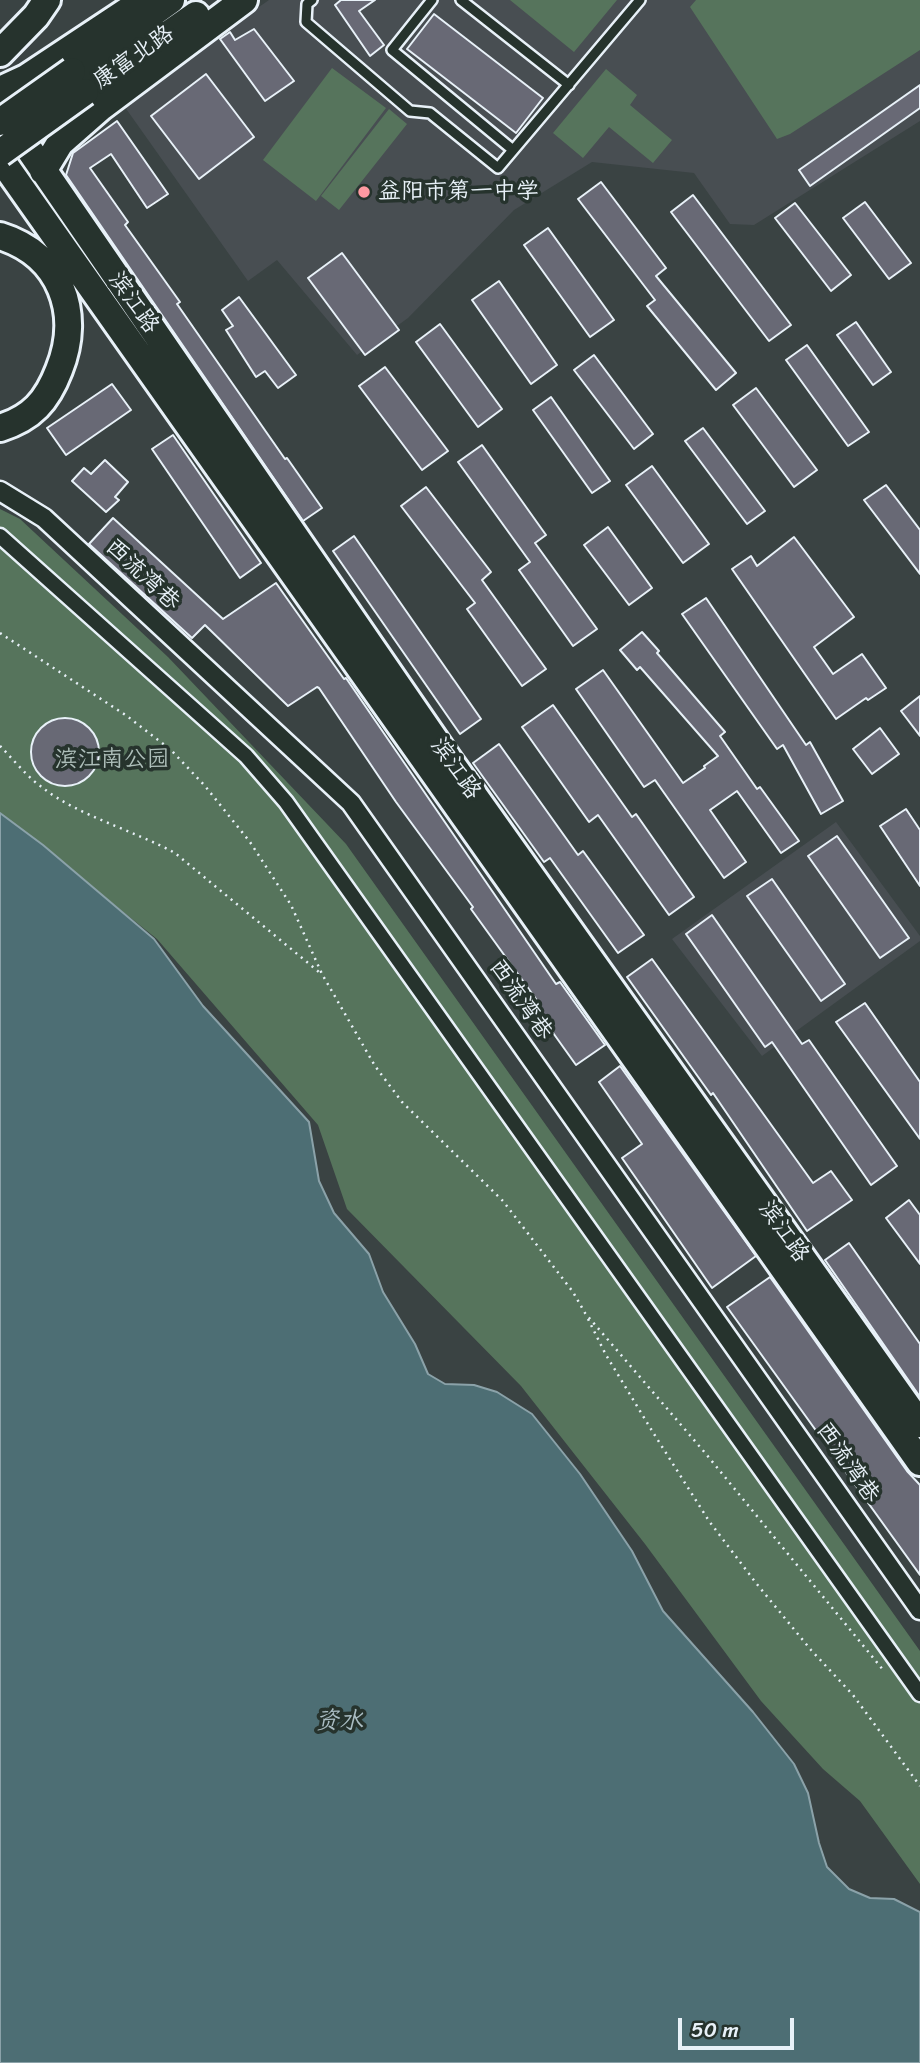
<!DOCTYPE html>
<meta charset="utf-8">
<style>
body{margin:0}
#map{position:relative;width:920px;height:2063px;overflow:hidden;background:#3a4343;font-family:Sriracha,sans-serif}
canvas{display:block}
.scale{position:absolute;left:678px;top:2018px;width:116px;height:32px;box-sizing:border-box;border:4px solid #e8f1f8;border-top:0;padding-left:9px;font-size:21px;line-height:24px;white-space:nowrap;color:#e8f1f8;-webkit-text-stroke:5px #26332d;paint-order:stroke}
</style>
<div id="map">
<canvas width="920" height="2063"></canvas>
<div class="scale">50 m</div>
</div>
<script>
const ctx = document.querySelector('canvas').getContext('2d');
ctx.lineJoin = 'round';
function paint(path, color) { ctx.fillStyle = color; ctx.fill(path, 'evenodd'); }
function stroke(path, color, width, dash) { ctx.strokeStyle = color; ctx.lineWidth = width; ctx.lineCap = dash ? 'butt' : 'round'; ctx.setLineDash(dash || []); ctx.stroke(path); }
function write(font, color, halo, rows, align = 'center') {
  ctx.font = font + ' Sriracha,"LXGW WenKai TC",sans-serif'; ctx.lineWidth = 7; ctx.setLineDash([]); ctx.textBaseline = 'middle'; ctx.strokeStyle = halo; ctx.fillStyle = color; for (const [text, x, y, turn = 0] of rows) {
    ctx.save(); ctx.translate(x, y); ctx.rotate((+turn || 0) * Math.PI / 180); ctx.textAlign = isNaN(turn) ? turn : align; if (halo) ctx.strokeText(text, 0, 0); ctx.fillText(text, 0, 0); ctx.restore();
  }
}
paint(new Path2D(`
 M269 0H920V121L754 225 730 224 694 173 592 162 514 210 408 318 357 355 277 260 248 281 122 103Z
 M836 822 920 936V941L762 1056 672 939Z`), '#484e52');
paint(new Path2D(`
 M510 0H617L574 52Z
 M696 0H920V50L790 134 777 139 690 7Z
 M332 68 386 108 316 201 263 160Z
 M606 69 637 95 630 105 672 140 653 163 609 127 583 158 553 133Z
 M389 109 407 124 339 210 321 196Z
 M0 509 20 519 168 657 346 844 920 1651V1884L860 1801 823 1769 761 1701 645 1544 521 1386 347 1209 318 1125 157 939 0 813Z`), '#56745c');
const water = new Path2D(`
 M0 813 43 845 154 939 203 1006 309 1122 319 1181 334 1213 369 1254 383 1292 415 1344 428 1374 445 1384 474 1385 497 1392 532 1414 580 1474 632 1551 663 1611 753 1712 794 1764 808 1793 819 1843 827 1867 849 1889 870 1898 894 1899 920 1912V2063H0Z`);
paint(water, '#4d6e74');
stroke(water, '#8ba2a9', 2);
const building = new Path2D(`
 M341 0H375L359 11 384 45 370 56 335 5Z
 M434 14 543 98 516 133 407 49Z
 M254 29 294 81 265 101 220 39 230 32 235 40Z
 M206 74 254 137 199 179 151 116Z
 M920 85V108L810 186 799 170Z
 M117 121 168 194 147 208 111 154 90 168 128 222 125 225 180 302 177 304 285 459 287 458 322 508 303 521 66 175 73 153Z
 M601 182 666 268 656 276 736 373 716 390 647 306 655 300 578 199Z
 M693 195 791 325 769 341 671 212Z
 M865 202 911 263 889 279 843 218Z
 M795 203 851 275 831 291 775 218Z
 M548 228 614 320 590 337 524 245Z
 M342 253 399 330 365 355 308 278Z
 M499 281 557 365 531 384 472 300Z
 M239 297 296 375 278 388 265 371 256 377 226 330 233 326 222 310Z
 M856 322 891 372 873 385 837 335Z
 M440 324 502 409 478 427 416 342Z
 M807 345 869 432 848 446 786 360Z
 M594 355 653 434 634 449 574 370Z
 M385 367 448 451 422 470 359 386Z
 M112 384 131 410 66 455 47 428Z
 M756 388 817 470 794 487 733 405Z
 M551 397 610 481 592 493 533 410Z
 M703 428 765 511 747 524 685 441Z
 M173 435 261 563 240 578 152 449Z
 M482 445 546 535 535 543 597 629 573 646 519 570 530 562 458 462Z
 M105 460 128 482 115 497 119 500 106 512 72 481 84 468 91 474Z
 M652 466 709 544 683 563 626 485Z
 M886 485 920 530V574L864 500Z
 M426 487 491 572 482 580 546 669 522 686 467 609 475 603 401 506Z
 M113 518 223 619 276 583 344 679 346 678 556 984 560 982 605 1045 576 1065 531 1002 536 999 471 909 473 907 396 802 319 688 317 687 288 706 205 625 192 638 89 544Z
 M608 527 652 588 629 605 584 545Z
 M354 536 481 719 460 734 333 551Z
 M794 537 854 617 814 647 833 674 862 654 886 688 868 700 866 698 836 719 732 569 751 556 757 566Z
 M706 598 806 745 810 742 843 801 821 814 783 745 777 749 682 614Z
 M642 632 659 651 657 653 725 732 720 736 757 789 760 787 799 841 781 853 737 791 710 810 746 862 724 878 655 780 644 787 576 689 603 670 683 783 705 768 704 766 718 756 640 667 637 670 620 650Z
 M920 696V736L901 711Z
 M553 705 632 817 636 814 694 897 669 915 598 815 589 822 522 727Z
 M31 752a34 34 0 1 1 68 0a34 34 0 1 1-68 0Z
 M880 728 899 754 872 774 853 749Z
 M499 744 578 855 583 851 644 935 618 953 550 858 544 862 473 763Z
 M906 809 920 830V886L880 826Z
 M837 836 909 938 880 958 808 856Z
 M772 879 845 984 821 1001 747 896Z
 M712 915 802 1044 809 1040 897 1166 871 1185 772 1042 765 1047 686 934Z
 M652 959 813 1183 831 1171 852 1200 807 1231 713 1093 711 1095 627 977Z
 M865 1003 920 1082V1139L836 1022Z
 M620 1066 756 1256 712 1288 622 1158 642 1144 599 1082Z
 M909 1200 920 1215V1264L886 1218Z
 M849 1243 920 1344V1397L825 1260Z
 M770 1277 907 1471 920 1485V1575L727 1307Z`);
paint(building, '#686975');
stroke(building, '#e8f1f8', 2);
const service = new Path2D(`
 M312 0 307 4 306 22 410 111 430 113 498 168 640 0
 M432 0 392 50 513 150
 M461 0 569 85`);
const pedestrian = new Path2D(`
 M0 536 246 756 286 802 920 1694`);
const minor = new Path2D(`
 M0 491 44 518 351 803 920 1610`);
const secondary = new Path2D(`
 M0 53 36 16 47 0
 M72 71 171 0
 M0 90 26 78 144 0
 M85 92 196 15
 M9 120 448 759 920 1424
 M0 158 920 1462
 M43 171 60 143 101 107 244 0
 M0 236C61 255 82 313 59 370 47 401 32 418 0 428`);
stroke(service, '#e8f1f8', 14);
stroke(pedestrian, '#e8f1f8', 19);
stroke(minor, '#e8f1f8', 23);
stroke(secondary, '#e8f1f8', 32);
stroke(new Path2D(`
 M0 633 127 716 171 750 205 786 250 842 291 905 322 974 375 1066 402 1102 503 1201 573 1292 585 1313 706 1454 884 1671
 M0 746C14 760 27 777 43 788 77 815 135 831 175 853L319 972
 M588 1319 606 1355 654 1434 709 1521 756 1583 811 1650 853 1695 920 1786`), '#e8f1f8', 2.5, [2, 5]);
stroke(service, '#26332d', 9);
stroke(pedestrian, '#26332d', 14);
stroke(minor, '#26332d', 18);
stroke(secondary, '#26332d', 26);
const secondaryBridge = new Path2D(`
 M0 122 72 71
 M0 153 85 92`);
stroke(secondaryBridge, '#e8f1f8', 32, []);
stroke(secondaryBridge, '#26332d', 26);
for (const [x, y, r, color] of [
 [364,192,7,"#ff9aa2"]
]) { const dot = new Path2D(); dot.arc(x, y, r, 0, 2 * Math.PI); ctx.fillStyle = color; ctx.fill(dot); stroke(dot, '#26332d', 2.5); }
write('23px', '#e8f1f8', '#26332d', [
 ["康富北路",134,58,-35],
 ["滨江路",133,303,55],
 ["西流湾巷",142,575,43],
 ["滨江路",455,769,55],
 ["西流湾巷",520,1000,55],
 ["滨江路",783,1232,55],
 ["西流湾巷",847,1463,55]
]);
write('23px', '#e8f1f8', '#26332d', [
 ["益阳市第一中学",378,192]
], 'left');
write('23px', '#aebfba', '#26332d', [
 ["滨江南公园",112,760]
]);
write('italic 24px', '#aabdc3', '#26332d', [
 ["资水",339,1722]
]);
</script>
